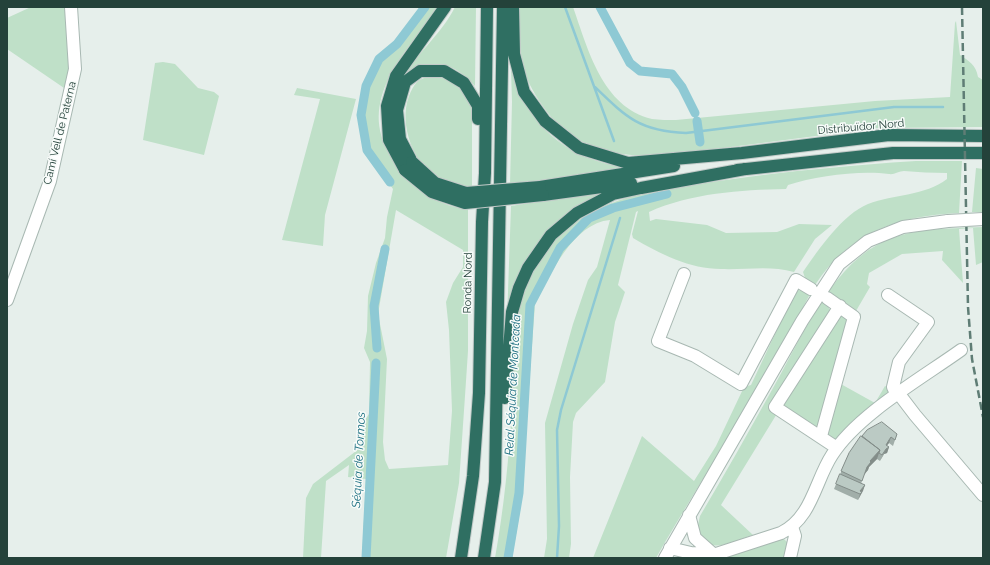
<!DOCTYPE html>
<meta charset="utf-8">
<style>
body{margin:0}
#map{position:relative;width:990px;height:565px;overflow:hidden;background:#e6efeb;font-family:Raleway,sans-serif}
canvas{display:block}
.frame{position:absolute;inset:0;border:8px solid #24423a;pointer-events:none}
</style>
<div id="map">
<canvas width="990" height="565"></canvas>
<div class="frame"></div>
</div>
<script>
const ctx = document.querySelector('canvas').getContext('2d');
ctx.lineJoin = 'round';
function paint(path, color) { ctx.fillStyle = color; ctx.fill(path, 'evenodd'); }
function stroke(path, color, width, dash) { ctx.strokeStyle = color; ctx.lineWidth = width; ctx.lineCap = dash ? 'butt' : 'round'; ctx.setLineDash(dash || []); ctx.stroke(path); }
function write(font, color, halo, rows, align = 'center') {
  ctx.font = font + ' Raleway,sans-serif'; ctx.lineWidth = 3; ctx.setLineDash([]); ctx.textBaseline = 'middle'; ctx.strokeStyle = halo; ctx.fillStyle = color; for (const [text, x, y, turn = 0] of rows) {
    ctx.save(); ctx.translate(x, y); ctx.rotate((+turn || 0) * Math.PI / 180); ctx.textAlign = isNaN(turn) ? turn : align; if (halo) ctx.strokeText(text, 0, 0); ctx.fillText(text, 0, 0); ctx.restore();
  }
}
paint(new Path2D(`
 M31 7H67L71 57 67 90 7 49V18Z
 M420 7H439C409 48 358 97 388 151 393 161 399 170 408 178 426 195 442 207 468 209V351L465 396 459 483 446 558H362L366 479 348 477 349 465 326 481 321 558H303L306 498 313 484 360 448 365 420 369 414 370 362 364 348 367 331 368 296 376 263 385 238 387 217 393 189 366 150 360 115 369 71 376 57 394 42ZM396 210 463 250V267L453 283 446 302 449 330 452 411 448 465 389 469 385 460 383 442 387 359 378 314Z
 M455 7H476L475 86C451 60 434 59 404 76 419 51 443 32 455 7Z
 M516 7H573C588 49 602 107 652 119 659 120 669 120 676 120L875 101 950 97 955 23 956 21 960 55C969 61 976 65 978 77L983 80V127L878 128 661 156C612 157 571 148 542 105 533 92 525 77 521 61 517 43 517 25 516 7Z
 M163 62 175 64 198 88 214 92 219 96 204 155 143 140 155 63Z
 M511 69C528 130 575 165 637 168L510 184 512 102Z
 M443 76 455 83 461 89 472 108V187C463 186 450 185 442 181 414 168 398 124 409 96 411 91 413 86 417 82 424 76 434 76 443 76Z
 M297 88 356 99 325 215 323 246 282 240 320 99 294 95Z
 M916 161H962L959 213C897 216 850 232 815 285L805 278 803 272C818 250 843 214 868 204 894 194 925 196 947 179V173C932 173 918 172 904 171 899 171 894 175 889 174 860 170 816 176 788 185L786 189C740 190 691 193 649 212L650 221 656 219 707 225 726 233 777 232 799 224 832 225 815 239 794 272C770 265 746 270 721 269 690 269 660 254 633 238L632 234 638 211 636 212 618 285 625 292 615 322 605 382 576 413 573 422 570 477 571 544 569 558H544L547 539 545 423 573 324 588 280 597 267 610 220C573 223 550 275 535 304L520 511 512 558H495C504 508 509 457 512 407 514 379 512 349 517 322 524 280 546 239 583 217 626 191 677 187 726 180 789 171 853 165 916 161Z
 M976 168 983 169V212H972Z
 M612 190C556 211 513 258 507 320L511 206Z
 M983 227V262L976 265 973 228 959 229 963 283 942 260 943 251 902 254 869 273 867 284 870 287 856 311 829 294 825 300 831 312 778 412 721 505 753 535C741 538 716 552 705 542 702 539 699 533 697 529L700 516C725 474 749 431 773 388 800 341 829 271 877 245 909 227 947 229 983 227Z
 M798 290 811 292C765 383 707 469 656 558H593L642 436 694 481 716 446 744 387 751 385 791 300Z
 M838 314 849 315 819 431 782 406Z
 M839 383 875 403 885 386 891 389 892 392 848 426 836 440 828 436 826 427Z
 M783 538 788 543 785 558H720Z`), '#bfe0c8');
stroke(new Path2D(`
 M565 7 614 141
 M595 87C627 118 640 131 686 133L894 107H943
 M557 558 559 526 557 430 561 410 620 218`), '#8ec9d4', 2.5);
stroke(new Path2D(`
 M600 7 630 63 640 71 672 74 682 87 695 113
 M697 121 700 142
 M390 182 367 150 361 115 366 86 379 59 397 44 425 7
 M377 348 374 306 385 249
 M366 558 376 363
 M508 558 519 493 530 305 560 248 589 218 613 208 667 194`), '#8ec9d4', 9);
const minor = new Path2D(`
 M684 274 658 341 695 356 741 384 796 280 811 289
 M888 295 928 322 899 362 893 387 897 395
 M7 300 50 181 75 69 71 7
 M899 394 915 415 983 495
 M821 436 854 317 827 298
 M837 448 775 407 840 306
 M689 515 695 538 713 554
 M670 548 691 553 712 554
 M665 558 802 321 839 264 868 241 903 227 948 221
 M704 558 781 533C812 518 815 481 832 455 857 415 922 378 961 350
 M790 558 795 536 792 527`);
const highway = new Path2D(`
 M513 7 514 54 524 92 545 121 579 148 628 163 742 153 889 135 983 136
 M412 162 400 139 397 110 405 82 420 71H444L464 83 478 106V119
 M405 170 389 140 387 106 396 76 445 7
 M737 170 893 153H983
 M540 187 674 166
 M543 195 631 183
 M505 398 512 312 519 288 528 268 551 235 577 213 613 194 641 188 745 169
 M461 558 473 476 479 393 482 222 485 173 487 7
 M484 558 495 482 503 7`);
stroke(minor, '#a8b8b2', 14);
stroke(highway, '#c2cac8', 14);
stroke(minor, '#fff', 12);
stroke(highway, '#2f6f62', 12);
stroke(new Path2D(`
 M962 7 968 307 972 359 983 417`), '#5f7d75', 2.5, [8, 4]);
const minorBridge = new Path2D(`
 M948 221 983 219`);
const highwayBridge = new Path2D(`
 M412 162 435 183 466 193 540 187
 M405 170 432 192 465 203 543 195`);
stroke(minorBridge, '#a8b8b2', 14, []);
stroke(highwayBridge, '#c2cac8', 14, []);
stroke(minorBridge, '#fff', 12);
stroke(highwayBridge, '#2f6f62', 12);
paint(new Path2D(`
 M897 434 893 446 889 443 887 446 889 447 887 453 884 454 880 461 877 459 869 467 868 470 864 474 861 484 865 485 858 500 834 489 849 453 862 436Z`), '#a1aea9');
paint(new Path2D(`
 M891 437 889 443 886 446V445Z
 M889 447 887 453 884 454 880 461 886 449Z
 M880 450 877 459 869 467 868 470 864 475 867 467 870 461Z
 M865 485 863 491 858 500 860 494V491Z`), '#838d89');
const building = new Path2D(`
 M882 422 897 434 895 440 891 437 889 440 886 445 889 447 886 449 882 455 879 453 880 450 862 436 867 430Z
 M861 436 880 450 870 461 871 462 867 467 862 481 841 471 849 453Z
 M840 474 865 485 860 491 862 492 860 494 836 484Z`);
paint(building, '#bbcac4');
stroke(building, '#838d89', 1);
write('11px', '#24423a', '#f7fbf9', [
 ["Distribuïdor Nord",861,127,-5],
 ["Camí Vell de Paterna",60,133,-76],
 ["Ronda Nord",468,283,-89]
]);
write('italic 12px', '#1c6f80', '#f7fbf9', [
 ["Reial Séquia de Montcada",513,385,-87],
 ["Séquia de Tormos",359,460,-87]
]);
</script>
